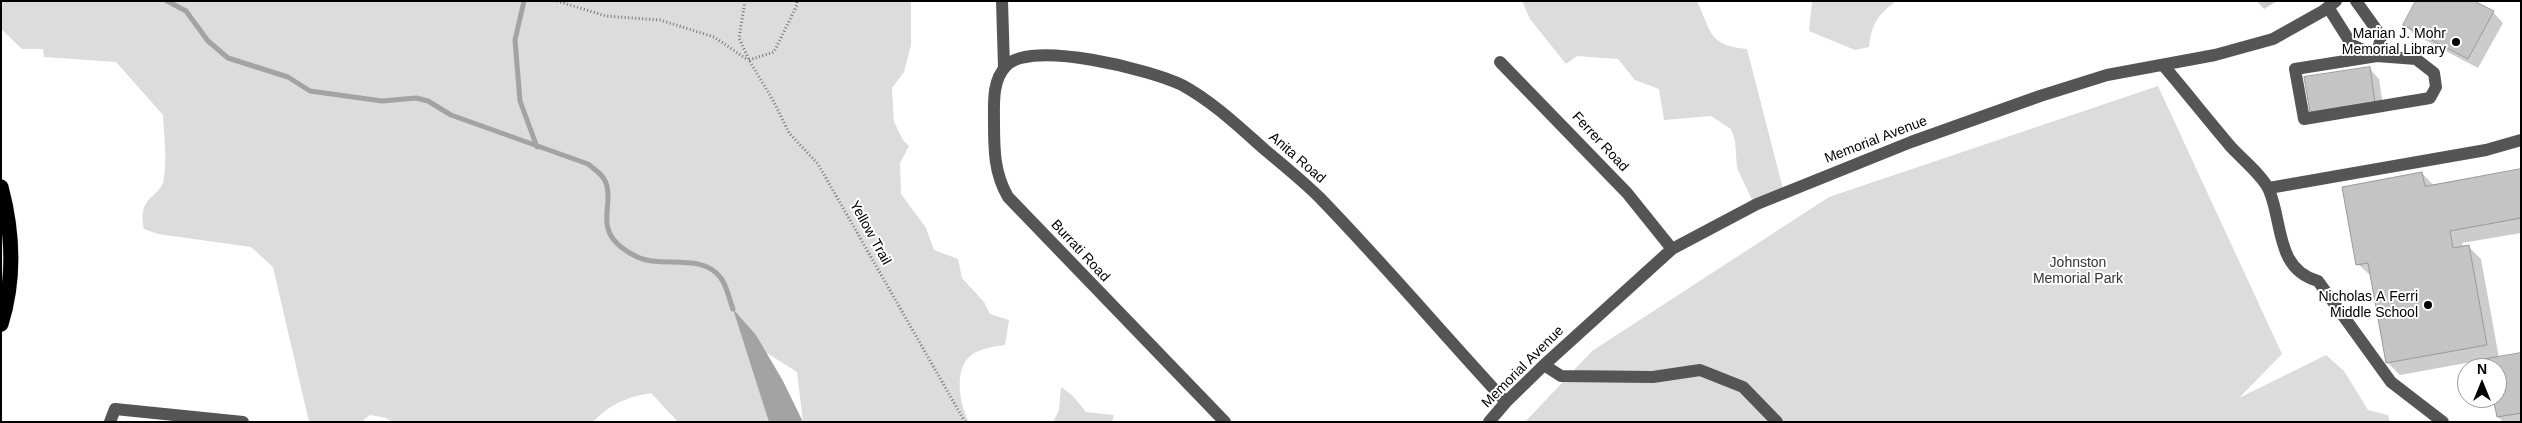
<!DOCTYPE html>
<style>
body{margin:0}
#map{position:relative;width:2522px;height:423px;overflow:hidden;background:#fff;font-family:Arial,sans-serif}
canvas{display:block}
.frame{position:absolute;inset:0;border:2px solid #000;pointer-events:none}
.north{position:absolute;left:2457px;top:358px;width:50px;height:50px;box-sizing:border-box;background:#fff;border:1px solid #999;border-radius:50%;rotate:0deg;font-size:14px;font-weight:700;line-height:20px;text-align:center;color:#000}
.north::after{content:'';display:block;margin:auto;width:18px;height:22px;background:#000;clip-path:polygon(50% 0,100% 100%,50% 72%,0 100%)}
</style>
<div id="map">
<canvas width="2522" height="423"></canvas>
<div class="frame"></div>
<div class="north">N</div>
</div>
<script>
const ctx = document.querySelector('canvas').getContext('2d');
ctx.lineJoin = 'round';
function paint(path, color) { ctx.fillStyle = color; ctx.fill(path, 'evenodd'); }
function stroke(path, color, width, dash) { ctx.strokeStyle = color; ctx.lineWidth = width; ctx.lineCap = dash ? 'butt' : 'round'; ctx.setLineDash(dash || []); ctx.stroke(path); }
function write(font, color, halo, rows, align = 'center') {
  ctx.font = font + ' Arial,sans-serif'; ctx.lineWidth = 4; ctx.setLineDash([]); ctx.textBaseline = 'middle'; ctx.strokeStyle = halo; ctx.fillStyle = color; for (const [text, x, y, turn = 0] of rows) {
    ctx.save(); ctx.translate(x, y); ctx.rotate((+turn || 0) * Math.PI / 180); ctx.textAlign = isNaN(turn) ? turn : align; if (halo) ctx.strokeText(text, 0, 0); ctx.fillText(text, 0, 0); ctx.restore();
  }
}
paint(new Path2D(`
 M1 1H911V45L904 72 892 88 894 122 903 140 909 146 900 163 901 194 926 228 934 250 958 259 962 278 984 302 990 314 1009 320 1005 345C995 346 976 349 968 358 954 374 960 405 969 422H803L797 372 757 347 769 422H678L651 393C627 397 610 404 593 422H392L386 418 370 415 361 422H309L273 267 251 247 158 234 144 229C136 195 162 198 164 178 167 158 164 136 163 115L116 62 44 57 43 49H22L1 29Z
 M1522 1H1697C1712 34 1709 45 1747 49L1783 189 1753 202 1737 168 1735 141 1731 129 1711 116 1664 120 1659 89 1635 80 1618 59 1577 56 1566 64 1530 19Z
 M1812 1H1896C1877 16 1872 23 1869 47L1855 50 1809 31Z
 M2158 86 2282 354 2239 398 2326 355 2344 371 2368 410 2388 415 2390 422H1525L1592 351 1829 197Z
 M1061 387 1073 396 1086 412 1114 415 1112 422H1053L1059 410Z`), '#dcdcdc');
paint(new Path2D(`
 M733 309 756 335 783 381 803 422H769Z`), '#a3a3a3');
paint(new Path2D(`
 M2257 1H2277L2264 9Z
 M2493 12 2503 23 2478 68 2415 35 2405 25Z
 M2369 68 2379 79 2384 112 2321 121Z
 M2521 170V233L2462 243 2463 247 2468 246 2481 259 2499 358 2521 354V422H2503L2498 417 2495 398H2497V368H2489L2488 359 2400 375 2387 362 2372 277 2358 264 2422 173 2434 186Z`), '#0003');
stroke(new Path2D(`
 M167 1 186 11 208 41 228 58 288 77 310 91 382 101 416 98 428 101 451 115 588 164C594 169 603 174 606 183 614 204 595 226 621 247 630 254 640 260 652 261 674 264 705 257 720 277 727 285 729 299 733 309
 M524 1 515 40 520 101 537 147`), '#a3a3a3', 5);
const building = new Path2D(`
 M2416 1H2474L2494 11 2468 59 2403 25Z
 M2370 67 2375 102 2310 112 2304 77Z
 M2521 169V218L2450 231 2453 248 2469 245 2487 345 2386 363 2368 263 2356 265 2342 187 2422 172 2425 186Z
 M2521 353V413L2497 417 2493 398H2497V368H2488L2486 359Z`);
paint(building, '#c4c4c4');
stroke(building, '#999', 1);
const highway = new Path2D(`
 M1 187C13 232 15 279 1 324`);
stroke(highway, '#dbdbdb', 16);
stroke(new Path2D(`
 M557 1 606 16 660 20 714 37 748 60
 M745 1 739 38 749 60 774 102 789 133 818 164 965 422
 M749 60 774 52 797 5V1`), '#777', 3, [1, 2.5]);
stroke(new Path2D(`
 M1002 1 1004 67
 M2328 7 2352 45 2377 56 2381 36 2356 1
 M2377 56 2416 59 2434 73 2436 87 2430 98 2304 119 2295 69Z
 M1500 62 1627 193 1672 249
 M2163 65C2186 92 2208 120 2231 147 2241 158 2264 177 2269 190 2283 222 2275 269 2318 281L2391 382 2443 422
 M2269 188 2486 150 2521 140
 M1544 365 1561 376 1653 377 1700 370 1743 387 1777 422
 M110 422 115 409 243 422
 M1225 422 1008 197C994 173 994 149 994 122 994 103 992 81 1006 66 1030 39 1152 70 1182 85 1213 102 1238 126 1264 149 1283 165 1303 181 1320 198 1384 264 1444 335 1506 402
 M1489 422 1506 402 1544 365 1672 249 1757 204 1911 142 2040 96 2107 75 2215 55 2273 39 2323 11 2336 1`), '#555', 12);
stroke(highway, '#000', 15);
for (const [x, y, r, color] of [
 [2456,42,5,"#000"],
 [2428,305,5,"#000"]
]) { const dot = new Path2D(); dot.arc(x, y, r, 0, 2 * Math.PI); ctx.fillStyle = color; ctx.fill(dot); stroke(dot, '#fff', 2); }
write('14px', '#000', '#fff', [
 ["Marian J. Mohr",2446,34],
 ["Memorial Library",2446,50],
 ["Nicholas A Ferri",2418,297],
 ["Middle School",2418,313]
], 'right');
write('14px', '#000', '#fff', [
 ["Memorial Avenue",1876,140,-21],
 ["Ferrer Road",1600,142,47],
 ["Anita Road",1297,158,41],
 ["Yellow Trail",870,233,61],
 ["Burrati Road",1080,251,47],
 ["Memorial Avenue",1523,367,-45]
]);
write('14px', '#333', '#fff', [
 ["Johnston",2078,263],
 ["Memorial Park",2078,279]
]);
</script>
